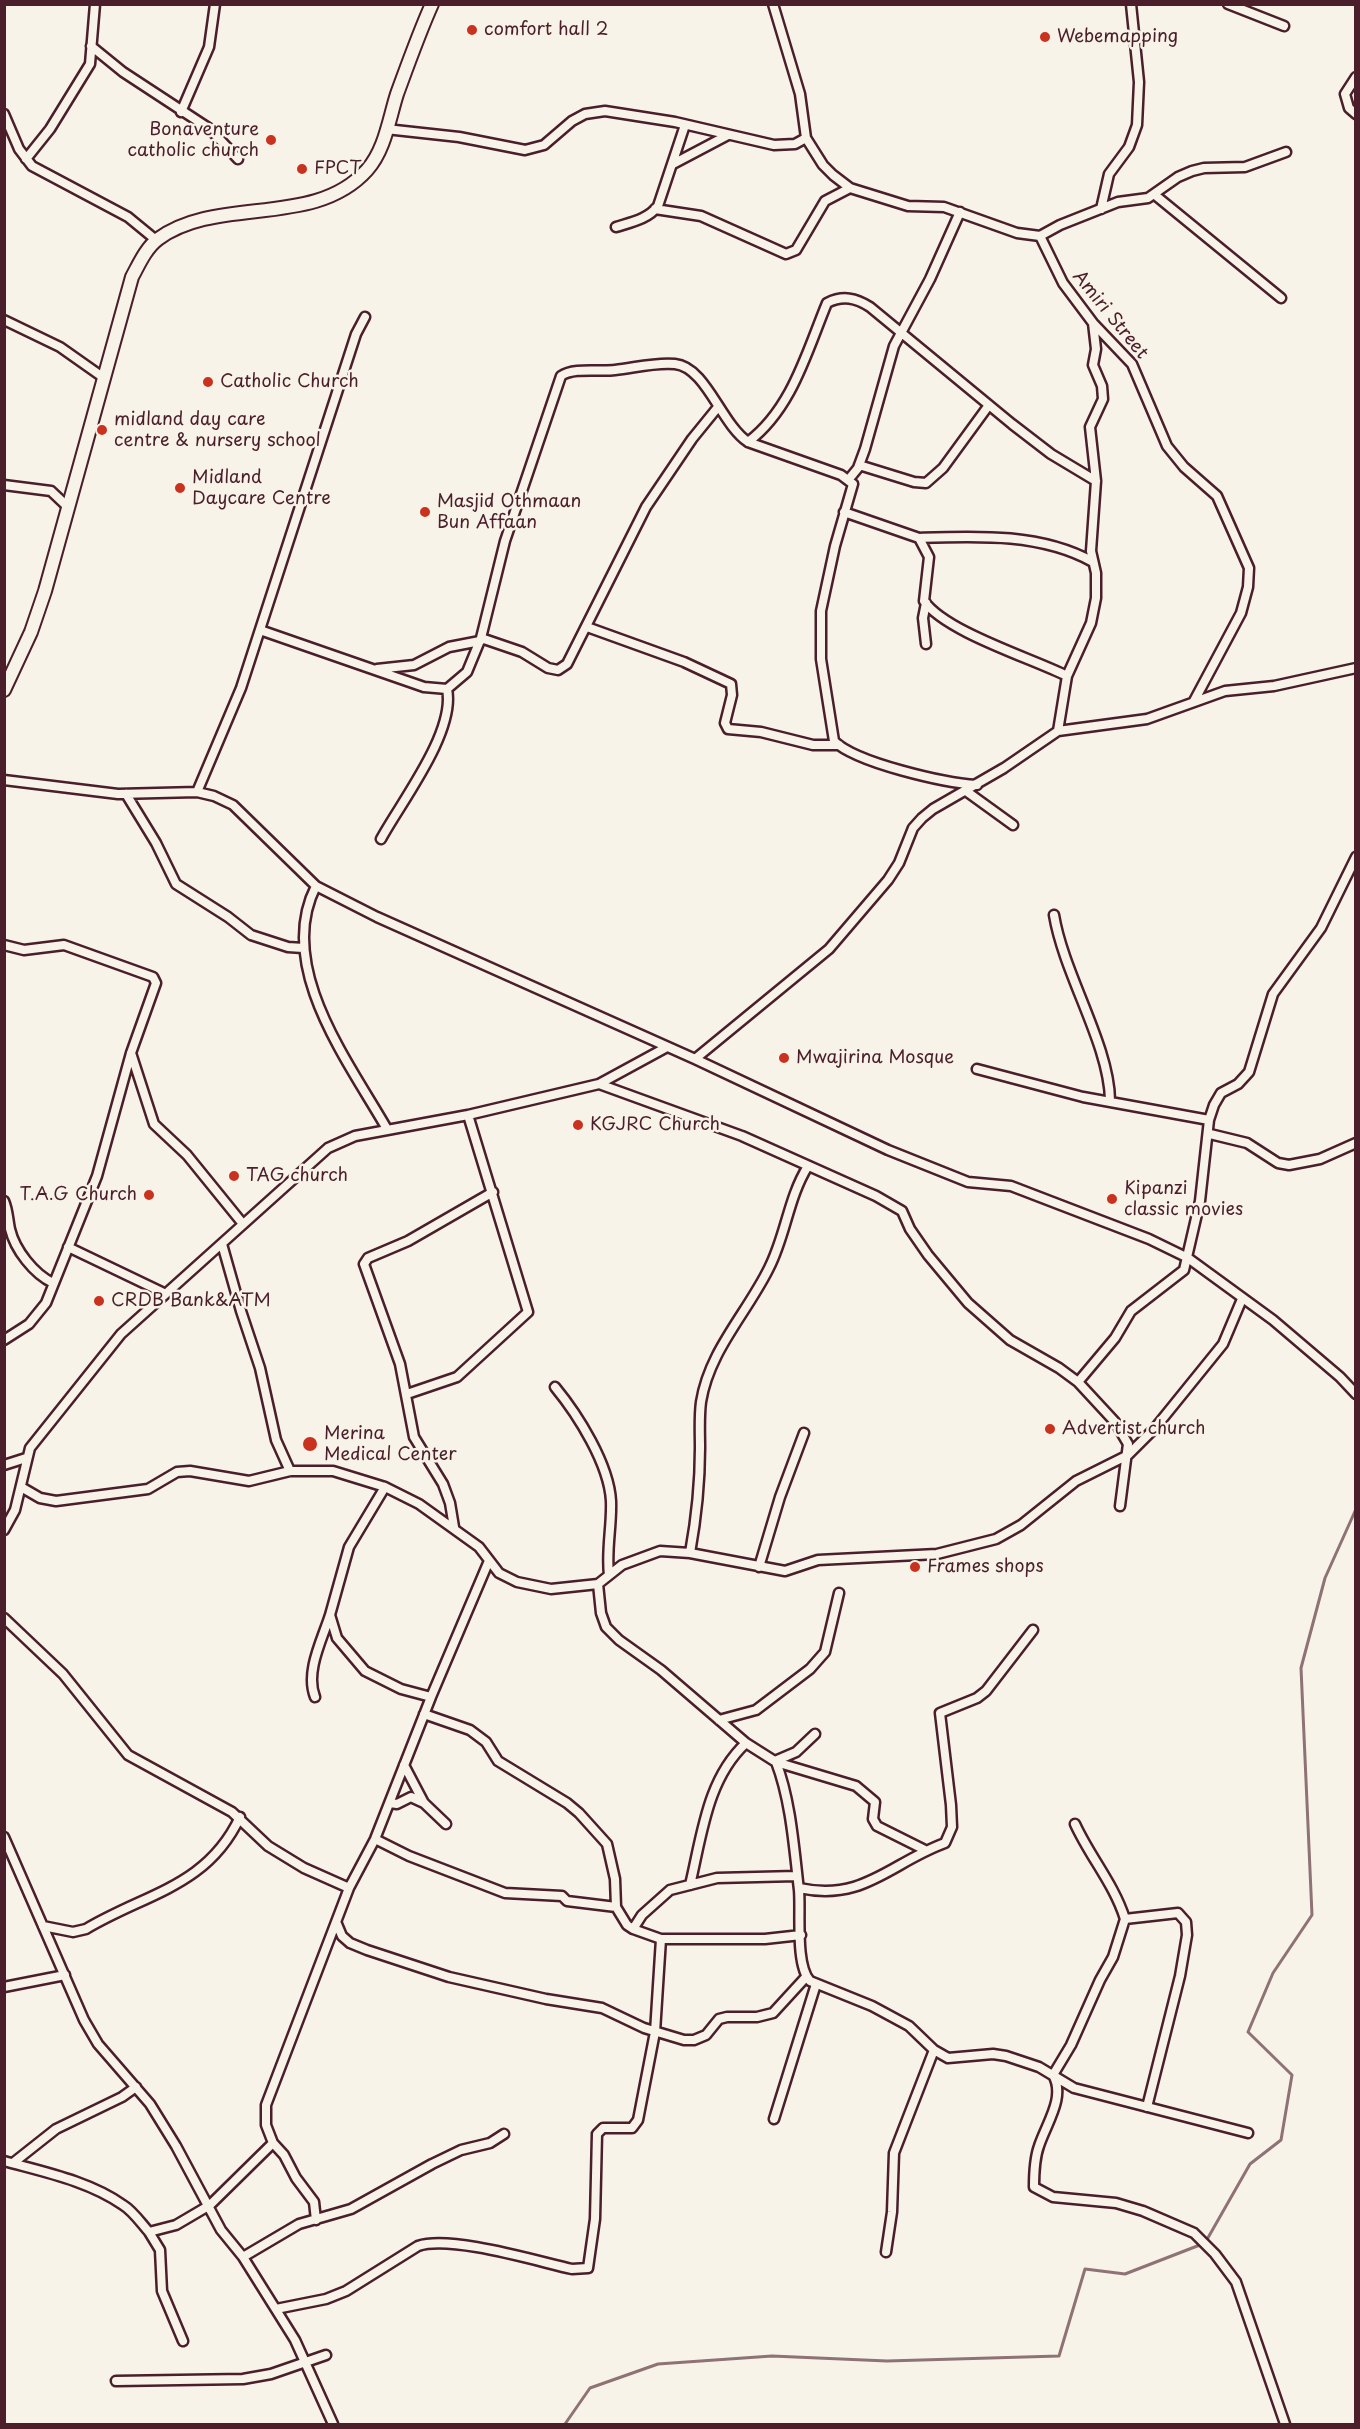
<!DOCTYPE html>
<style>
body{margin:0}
#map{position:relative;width:1360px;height:2429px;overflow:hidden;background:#f7f3e8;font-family:"Playpen Sans",sans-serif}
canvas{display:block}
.frame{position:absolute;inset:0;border:6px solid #4a1f2b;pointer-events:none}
</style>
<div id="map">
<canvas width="1360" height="2429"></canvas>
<div class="frame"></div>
</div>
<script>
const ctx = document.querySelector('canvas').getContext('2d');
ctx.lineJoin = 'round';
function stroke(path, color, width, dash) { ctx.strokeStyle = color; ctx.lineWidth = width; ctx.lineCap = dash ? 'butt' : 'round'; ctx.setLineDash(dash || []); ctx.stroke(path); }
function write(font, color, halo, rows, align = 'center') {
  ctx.font = font + ' "Playpen Sans",sans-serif'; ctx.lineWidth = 5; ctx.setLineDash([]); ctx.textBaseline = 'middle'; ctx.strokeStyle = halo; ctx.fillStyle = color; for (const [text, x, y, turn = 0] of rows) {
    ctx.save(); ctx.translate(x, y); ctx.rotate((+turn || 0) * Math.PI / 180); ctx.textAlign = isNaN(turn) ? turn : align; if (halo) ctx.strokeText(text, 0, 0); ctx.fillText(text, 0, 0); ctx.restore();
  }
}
stroke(new Path2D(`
 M565 2424 590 2388 658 2364 772 2356 887 2361 1059 2356 1085 2269 1125 2274 1205 2243 1250 2164 1281 2140 1292 2075 1248 2032 1273 1973 1312 1915 1301 1668 1325 1578 1356 1509`), '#8e7275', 3);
const street = new Path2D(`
 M773 4 800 94 806 138 823 165 833 175 850 188 908 206 944 207 1017 233 1040 236 1063 283 1093 323 1132 364 1167 446 1184 467 1217 496 1249 568 1248 587 1241 613 1194 701
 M1228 4 1284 26
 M91 46 123 72 210 129 238 159
 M1356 77 1345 94 1349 108 1356 114
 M181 112 209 47 215 4
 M4 114 19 149 32 166 128 217 156 240
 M386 129 459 137 525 150 544 145 572 121 585 114 605 111 675 122 774 145 795 144 806 138
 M26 159 50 129 90 64 95 4
 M673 164 728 135
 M1155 195 1281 298
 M655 209 701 216 786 254 796 250 825 201 850 188
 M1101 209 1109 174 1129 147 1137 125 1139 82 1131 4
 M616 227C632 222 648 219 658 206L685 125
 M1040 236 1060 225 1118 202 1148 198 1178 177 1192 171 1204 168 1245 167 1286 152
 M4 320 60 347 104 378
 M748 442C792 409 807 351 827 303 843 295 856 298 870 307L1012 424 1051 454 1096 481
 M859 465 914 482 926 483 943 468 989 405
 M849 479 858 468 865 449 894 346 930 279 960 212
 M4 485 51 491 69 508
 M844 512 919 538 929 557 924 601C946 632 1031 658 1067 676
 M919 538C977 536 1041 533 1093 562
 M926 603 923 618 926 644
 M587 627 684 662 731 684 732 695 725 723 728 729 761 732 813 745H839
 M260 630 424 687 447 689 467 672 481 638 505 541 561 376C574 367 599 372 615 370 634 368 655 362 675 364 706 367 721 424 748 442L841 475 853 484 835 546 821 611V659L834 741C856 763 945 783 977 785
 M481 638 522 652 548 668 558 670 567 664 646 507 692 439 718 407
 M377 669 414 665 449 647 480 641
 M1058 731 1067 676 1091 623 1096 598V573L1091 551 1096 481 1090 427 1103 399 1102 386 1093 365 1096 349 1093 323
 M4 780 118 794 197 792 214 796 233 805 316 886 377 917 695 1059 888 1150 968 1182 1011 1186 1149 1239 1188 1258 1273 1320 1340 1377 1356 1394
 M966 791 1013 825
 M197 792 241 688 356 334 365 317
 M126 794 156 843 176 884 228 917 251 935 288 947 303 948
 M381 839C401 802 456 732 447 689
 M316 886C275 966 348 1061 387 1129
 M1054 915C1064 975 1109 1044 1110 1100
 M4 945 24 950 64 945 153 977 156 983 131 1053 97 1176 46 1303 29 1324 4 1340
 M131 1053 154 1124 187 1155 243 1224
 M695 1059 829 949 888 880 899 863 913 828 922 818 933 809 1004 768 1058 731 1147 719 1225 691 1274 686 1356 668
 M977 1069 1083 1097 1209 1120
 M599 1084 742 1136 876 1196 902 1211 910 1229 928 1255 968 1303 1010 1340 1059 1368 1078 1382 1115 1422 1128 1444 1120 1506
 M1210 1134 1247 1143 1278 1163 1289 1165 1320 1159 1356 1143
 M4 1201C8 1210 8 1220 10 1229 15 1250 34 1274 53 1283
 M222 1244 241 1311 260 1368 276 1440 290 1471
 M68 1247 164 1293
 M1078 1382 1115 1338 1131 1311 1184 1270 1200 1201 1209 1120 1214 1105 1221 1093 1238 1084 1249 1072 1273 994 1321 928 1356 857
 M555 1387C578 1415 609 1464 611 1501 612 1526 606 1550 609 1575
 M407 1394 457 1377 528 1312 468 1115
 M4 1465 26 1458
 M21 1487 40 1498 56 1501 148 1489 177 1472 190 1471 249 1481 290 1471H333L385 1487 419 1504 479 1547 499 1573 517 1582 551 1589 598 1584 622 1565 660 1551 690 1553 785 1571 818 1560 937 1554 996 1539 1021 1525 1076 1481 1128 1455 1155 1428 1223 1344 1242 1299
 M385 1487 349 1547 330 1615 337 1638 365 1671 401 1689 431 1697
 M454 1527 450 1503 443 1484 414 1437 400 1364 364 1264 368 1258 408 1241 493 1192
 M4 1530 15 1510 30 1448 121 1334 328 1148 355 1136 468 1115 599 1084 667 1047
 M690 1553C696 1520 700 1481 700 1448 700 1433 699 1417 701 1402 709 1351 747 1313 769 1268 786 1235 788 1198 808 1166
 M759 1567 780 1497 804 1433
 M598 1584 601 1613 606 1627 619 1640 661 1670 746 1743 776 1762C791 1801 794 1848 799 1890 801 1912 795 1965 810 1981L872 2006 909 2026 934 2050 948 2058 993 2054 1006 2056 1039 2067 1074 2088 1248 2133
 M4 1618 63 1674 128 1755 232 1812 268 1846 304 1868 349 1888
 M315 1697C305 1672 322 1640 330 1615
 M424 1714 470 1730 486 1742 498 1761 567 1803 579 1813 607 1844 615 1879 616 1907 627 1925 633 1929 661 1939H765L801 1935
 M719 1720 756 1710 810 1669 825 1652 839 1593
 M775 1761 796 1752 815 1734
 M776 1762 856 1786 875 1802 873 1819 877 1826 925 1850
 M404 1765 424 1803 446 1824
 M390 1803 397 1804 411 1797 424 1803
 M1075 1824C1090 1857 1114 1884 1125 1919L1113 1957 1100 1980 1071 2045 1053 2075C1066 2097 1046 2124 1039 2146 1035 2157 1034 2175 1034 2187L1053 2197 1116 2203 1143 2211 1194 2233 1215 2254 1236 2282 1285 2424
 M4 1837 84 2020 98 2044 150 2104 176 2146 221 2230 243 2257 295 2340 333 2424
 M375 1839 409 1856 505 1893 562 1896 567 1901 616 1907
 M690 1885C702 1835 707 1779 746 1743
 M799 1888C864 1902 890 1863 945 1843L952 1827 951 1805 940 1713 977 1698 986 1691 1033 1630
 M1125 1919 1178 1913 1186 1922 1187 1935 1180 1976 1147 2107
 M337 1924 342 1936 350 1943 367 1950 449 1977 546 1999 602 2008 644 2028 684 2040H694L706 2035 719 2019 727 2017H757L773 2013 806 1977
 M43 1926 73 1932 86 1929C146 1893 207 1887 240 1817
 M633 1929 642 1915 670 1890 717 1878 796 1876
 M4 1987 65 1975
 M774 2119 816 1984
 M4 2161C44 2172 89 2181 123 2205 133 2211 141 2223 149 2232L176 2225 210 2205 273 2143
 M13 2163 56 2129 122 2097 136 2087
 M316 2220 314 2202 296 2178 284 2155 273 2143 266 2125V2105L349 1888 375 1839 431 1697 488 1563
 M149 2232 160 2250 162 2291 183 2341
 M886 2252 892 2212 894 2153 934 2050
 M243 2257 299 2224 351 2209 432 2164 461 2150 490 2143 504 2134
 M276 2309 326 2299 346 2291 418 2246C451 2235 536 2261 572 2269L588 2268 595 2219 597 2134 603 2128H632L638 2120 655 2032 661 1939
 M116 2381 243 2379 271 2374 326 2355`);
const secondary = new Path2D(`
 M4 690 31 632 45 591 132 277C139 264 146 248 158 239 218 195 314 229 367 170 385 150 389 119 397 94 408 64 419 33 432 4`);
stroke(street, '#4a1f2b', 13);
stroke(secondary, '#4a1f2b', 16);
stroke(street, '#f7f3e8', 8);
stroke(secondary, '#f7f3e8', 12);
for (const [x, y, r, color] of [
 [472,30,6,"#c8321e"],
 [1045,37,6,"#c8321e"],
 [271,140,6,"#c8321e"],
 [302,169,6,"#c8321e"],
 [208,382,6,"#c8321e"],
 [102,430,6,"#c8321e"],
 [180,488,6,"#c8321e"],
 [425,512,6,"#c8321e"],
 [784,1058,6,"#c8321e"],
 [578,1125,6,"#c8321e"],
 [234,1176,6,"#c8321e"],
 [149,1195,6,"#c8321e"],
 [1112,1199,6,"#c8321e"],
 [99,1301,6,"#c8321e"],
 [1050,1429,6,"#c8321e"],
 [310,1444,8,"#c8321e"],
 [915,1567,6,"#c8321e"]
]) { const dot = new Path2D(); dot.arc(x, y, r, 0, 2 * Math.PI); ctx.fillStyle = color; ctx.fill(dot); stroke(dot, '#f7f3e8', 2); }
write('18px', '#4a1f2b', '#f7f3e8', [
 ["comfort hall 2",484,30],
 ["Webemapping",1057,37],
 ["Bonaventure",259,130,"right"],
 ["catholic church",259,151,"right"],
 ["FPCT",314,169],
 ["Catholic Church",220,382],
 ["midland day care",114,420],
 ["centre & nursery school",114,441],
 ["Midland",192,478],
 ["Daycare Centre",192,499],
 ["Masjid Othmaan",437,502],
 ["Bun Affaan",437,523],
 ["Mwajirina Mosque",796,1058],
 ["KGJRC Church",590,1125],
 ["TAG church",246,1176],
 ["Kipanzi",1124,1189],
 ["classic movies",1124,1210],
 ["T.A.G Church",137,1195,"right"],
 ["CRDB Bank&ATM",111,1301],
 ["Advertist church",1062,1429],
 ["Merina",324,1434],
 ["Medical Center",324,1455],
 ["Frames shops",927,1567]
], 'left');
write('18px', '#4a1f2b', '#f7f3e8', [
 ["Amiri Street",1110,315,51]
]);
</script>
